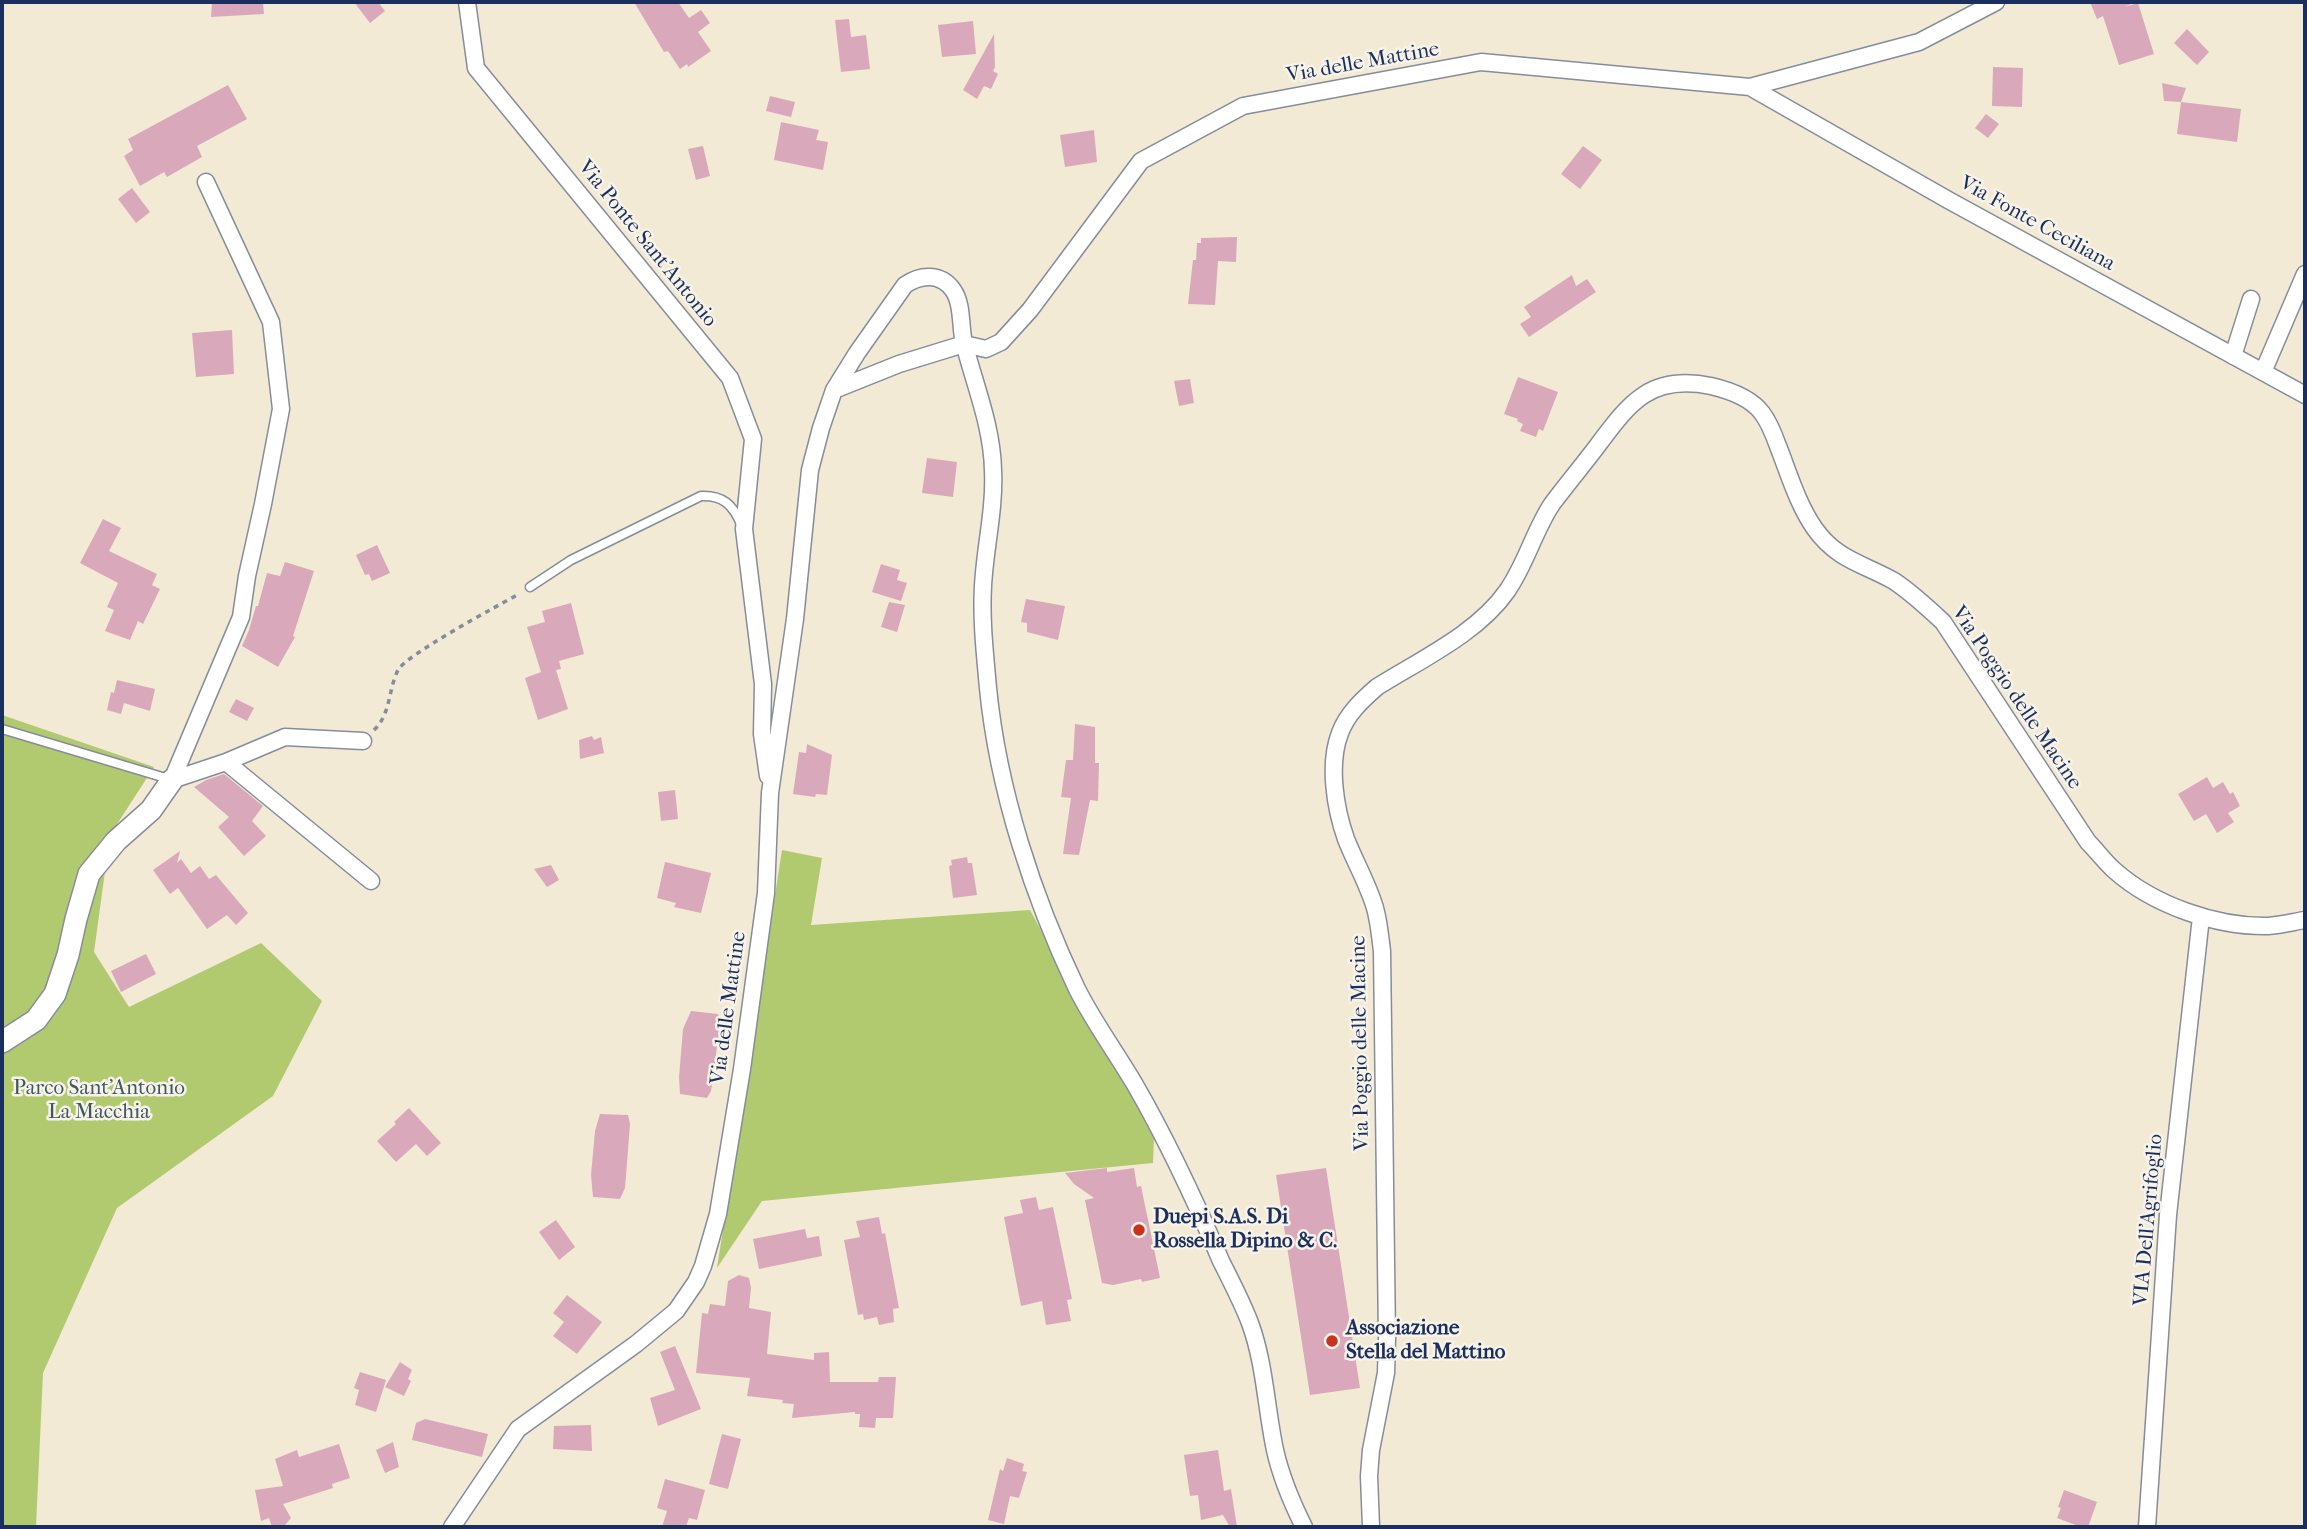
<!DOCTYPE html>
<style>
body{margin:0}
#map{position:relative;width:2307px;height:1529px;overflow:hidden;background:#f2ead5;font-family:"IM FELL French Canon",serif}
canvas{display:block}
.frame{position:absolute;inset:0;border:4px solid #1b2f5e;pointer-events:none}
</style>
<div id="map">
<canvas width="2307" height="1529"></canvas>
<div class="frame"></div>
</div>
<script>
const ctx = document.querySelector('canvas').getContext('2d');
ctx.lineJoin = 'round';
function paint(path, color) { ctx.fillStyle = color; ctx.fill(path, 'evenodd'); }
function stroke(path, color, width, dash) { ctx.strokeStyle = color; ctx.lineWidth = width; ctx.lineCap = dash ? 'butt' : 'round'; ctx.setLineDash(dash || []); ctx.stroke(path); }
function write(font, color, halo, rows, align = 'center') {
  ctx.font = font + ' "IM FELL French Canon",serif'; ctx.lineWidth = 5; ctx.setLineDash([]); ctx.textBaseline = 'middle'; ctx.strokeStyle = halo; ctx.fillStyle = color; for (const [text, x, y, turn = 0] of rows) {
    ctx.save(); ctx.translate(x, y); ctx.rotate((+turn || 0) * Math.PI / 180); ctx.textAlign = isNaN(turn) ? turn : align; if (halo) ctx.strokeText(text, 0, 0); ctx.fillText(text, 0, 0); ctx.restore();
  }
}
paint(new Path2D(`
 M2 715 154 767 110 835 94 952 129 1007 261 943 322 1001 273 1096 117 1208 43 1373 36 1527H2Z
 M782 850 822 858 811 925 1030 910 1154 1138 1153 1163 762 1201 717 1268Z`), '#b2ca6f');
paint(new Path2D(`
 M212 2H263L264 14 211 17Z
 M354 2H378L385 11 370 23Z
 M634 2H678L689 18 701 10 710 23 698 32 711 51 688 67 687 64 680 69 668 51 664 52Z
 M2090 2H2136L2124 7 2138 3 2154 54 2119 65 2103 16 2097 19Z
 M849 19 851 37 866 35 870 69 841 72 835 20Z
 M973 21 976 54 942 57 938 25Z
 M2187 29 2209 52 2197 65 2174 43Z
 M994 34 995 67 993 71 998 74 991 89 984 86 977 99 963 90Z
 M1993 67 2023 68 2022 107 1992 106Z
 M2162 83 2186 88 2181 102 2164 101Z
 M228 85 247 119 197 146 202 157 167 177 164 172 140 186 124 156 133 150 128 139Z
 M770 96 795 102 791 117 766 111Z
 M2181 102 2241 109 2237 142 2177 134Z
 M1986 114 1999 124 1988 138 1975 128Z
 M781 122 819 130 816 140 828 142 823 170 774 160Z
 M1094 130 1097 162 1065 167 1060 135Z
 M703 146 710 176 696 180 688 149Z
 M1583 146 1602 160 1580 189 1561 174Z
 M132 188 150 212 136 223 118 199Z
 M1237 237 1236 262 1218 261 1215 305 1188 304 1193 260H1196L1197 243H1201V238Z
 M1572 275 1576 286 1587 279 1596 292 1529 337 1520 324 1531 317 1524 307Z
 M232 330 234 374 196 377 192 333Z
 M1518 377 1558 392 1543 431 1539 429 1536 437 1520 431 1523 424 1517 421 1518 419 1504 414Z
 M1190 379 1194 403 1179 406 1174 381Z
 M927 458 957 462 953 497 922 493Z
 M103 519 121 528 109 551 157 574 152 585 160 589 143 624 138 621 130 640 105 631 114 610 107 607 118 583 80 563Z
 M377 545 390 573 372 581 369 574 365 575 356 555Z
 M285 562 314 571 293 636 295 637 278 667 242 646 249 630 256 606H258L267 573 280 576Z
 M881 564 900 570 897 580 907 583 901 601 872 592Z
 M1026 599 1065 606 1058 640 1027 632V623L1021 622Z
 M889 602 905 605 897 632 881 627Z
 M571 603 584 654 559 661 561 669 556 670 568 709 538 720 525 678 541 672 527 627 545 622 542 611Z
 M117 680 155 689 150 711 124 703 121 714 107 710 111 692 114 693Z
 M236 699 254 708 247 721 229 712Z
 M1075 724 1095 727V763H1099L1098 801 1090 800 1079 855 1063 854 1071 798 1061 797 1066 760H1073Z
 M592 736 594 740 601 737 604 753 580 759 579 740Z
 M807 744 832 755 827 795 816 794 815 797 793 794 799 752 806 753Z
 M224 774 263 806 252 821 266 836 244 856 218 827 229 817 194 787 206 780Z
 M2207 777 2213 788 2223 782 2230 794 2233 792 2240 806 2228 813 2234 822 2217 833 2206 814 2194 821 2178 794Z
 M675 790 678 819 661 821 658 792Z
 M180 851 177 863 181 859 191 873 200 866 209 879 216 875 248 913 236 925 227 915 207 929 178 888 170 894 153 870Z
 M967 857 968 863H972L977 895 953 898 949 866 952 865 951 860Z
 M665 862 711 873 701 913 674 907 676 903 657 898Z
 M551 865 559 880 547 887 534 869Z
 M146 954 156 974 121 992 111 971Z
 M691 1011 718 1014 720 1025 711 1091 707 1098 680 1094 679 1077 683 1029Z
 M409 1108 441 1143 427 1156 416 1144 396 1162 377 1141 396 1124 394 1122Z
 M600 1114 628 1115 630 1124 625 1188 620 1199 593 1197 591 1175 595 1131Z
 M1107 1168V1172L1134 1168 1137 1187 1141 1186 1160 1278 1142 1282 1141 1279 1113 1285 1102 1283 1085 1200 1094 1198 1074 1184 1065 1173Z
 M1326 1168 1360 1388 1310 1395 1276 1175Z
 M1036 1197 1039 1210 1053 1207 1072 1299 1067 1300 1071 1321 1046 1325 1042 1301 1021 1306 1004 1217 1023 1213 1020 1200Z
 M879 1217 882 1234 885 1233 899 1308 893 1309 894 1322 879 1325 877 1317 864 1320 863 1314 858 1315 844 1240 860 1237 856 1221Z
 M556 1220 575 1247 559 1260 539 1232Z
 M805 1229 807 1238 819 1236 822 1256 759 1269 753 1239Z
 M739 1275 749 1278 751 1288 749 1308 771 1312 767 1354 814 1360V1353L829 1352 830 1382H878L879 1377H896L893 1418H876L875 1428 859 1427 860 1414H855V1412L792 1418 794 1404 782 1403 783 1400 747 1396 750 1378 696 1373 702 1313 708 1314 710 1304 725 1306 728 1281Z
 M567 1295 602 1322 577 1354 553 1336 564 1322 553 1313Z
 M675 1346 701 1409 658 1426 650 1398 675 1390 660 1352Z
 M400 1362 412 1370 408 1379 411 1381 404 1396 385 1387Z
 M360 1372 386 1380 376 1412 355 1405 359 1390 354 1388Z
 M425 1419 488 1434 482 1457 412 1440 416 1423Z
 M591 1425 592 1451 553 1449 554 1426Z
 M722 1434 741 1439 728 1489 709 1484Z
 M393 1442 399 1467 385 1473 376 1450Z
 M339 1444 350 1478 332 1484 333 1488 283 1504 291 1518 285 1525 272 1527 269 1518 261 1521 255 1490 283 1486 275 1459 297 1450 299 1457Z
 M1218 1450 1224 1491 1231 1489 1237 1527H1230L1223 1515 1201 1520 1198 1495 1190 1496 1184 1455Z
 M1007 1458 1024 1464 1022 1471 1027 1472 1019 1498 1010 1496 1004 1524 988 1520 1000 1469 1003 1471Z
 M665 1479 705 1490 697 1520 689 1518 686 1527H662L667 1511 657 1508Z
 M2064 1490 2097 1502 2088 1527H2081L2057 1518 2061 1508 2058 1507Z`), '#d9a9bb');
const lane = new Path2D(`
 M530 587 571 560 701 496C723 495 733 505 741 524
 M2 729 169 779`);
const street = new Path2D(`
 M467 2 476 68 730 378 753 439 744 529 763 684 762 734 768 776
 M1750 87 1950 201 2305 395
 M2233 356 2251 299
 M2263 372 2305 274
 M834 390 899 364 964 344 986 349 1001 342 1030 310 1141 161 1243 106 1481 62 1750 87 1919 42 1996 2
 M226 762 371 881
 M172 780 241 617 247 576 263 504 281 409 271 322 206 182
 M172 780 226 762 285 737 363 741
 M452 1527 518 1429 636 1344 676 1311 696 1282 703 1266 718 1214 742 1069 766 893 770 793 795 619 810 470 821 428 834 390 857 353 905 285C921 274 941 273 953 290 963 304 960 327 964 343 975 386 992 426 993 470 995 509 985 547 983 586 981 620 985 654 988 688 998 790 1033 897 1077 989 1093 1021 1115 1051 1134 1083 1167 1140 1195 1200 1221 1261 1231 1281 1242 1302 1250 1323 1265 1364 1266 1408 1275 1450 1281 1477 1292 1503 1304 1527
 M1371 1527 1369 1476 1371 1450 1386 1373 1387 1339 1382 951C1380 936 1379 922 1375 908 1368 884 1355 862 1346 839 1335 808 1328 764 1340 733 1347 714 1362 700 1377 687 1420 660 1478 633 1507 591 1526 564 1534 531 1552 504 1567 484 1583 465 1598 445 1630 402 1651 374 1711 386 1728 390 1751 398 1762 413 1769 422 1774 435 1778 446 1789 474 1798 505 1815 529 1837 560 1864 564 1894 581 1912 593 1927 607 1943 622L2088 842C2097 851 2104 861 2114 870 2153 905 2216 927 2268 926 2280 925 2293 922 2305 920
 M2147 1527 2168 1215 2201 917`);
const secondary = new Path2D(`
 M2 1042 36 1020 55 994 68 955 76 919 89 874 116 841 151 810 172 780`);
stroke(lane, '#868c9a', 11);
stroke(street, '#868c9a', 19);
stroke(secondary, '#868c9a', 24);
stroke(new Path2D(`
 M374 730C391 714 388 690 398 670 406 655 499 605 519 594`), '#868c9a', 3.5, [5, 5]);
stroke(lane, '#fff', 8);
stroke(street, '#fff', 16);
stroke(secondary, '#fff', 21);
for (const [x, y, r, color] of [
 [1139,1230,7,"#c8321e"],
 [1332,1341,7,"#c8321e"]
]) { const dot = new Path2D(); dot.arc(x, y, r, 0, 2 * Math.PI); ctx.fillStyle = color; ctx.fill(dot); stroke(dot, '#f7f3e8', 2.5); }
write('21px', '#1b2f5e', '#f7f3e8', [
 ["Via delle Mattine",1363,63,-10],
 ["Via Fonte Ceciliana",2037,224,29],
 ["Via Ponte Sant'Antonio",647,244,51],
 ["Via Poggio delle Macine",2016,698,56],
 ["Via delle Mattine",729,1008,-82],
 ["Via Poggio delle Macine",1361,1043,-91],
 ["VIA Dell'Agrifoglio",2149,1220,-85]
]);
write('21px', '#415662', '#f7f3e8', [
 ["Parco Sant'Antonio",99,1089],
 ["La Macchia",99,1113]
]);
write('bold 21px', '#1b2f5e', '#f7f3e8', [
 ["Duepi S.A.S. Di",1153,1218],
 ["Rossella Dipino & C.",1153,1242],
 ["Associazione",1346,1329],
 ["Stella del Mattino",1346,1353]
], 'left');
</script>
